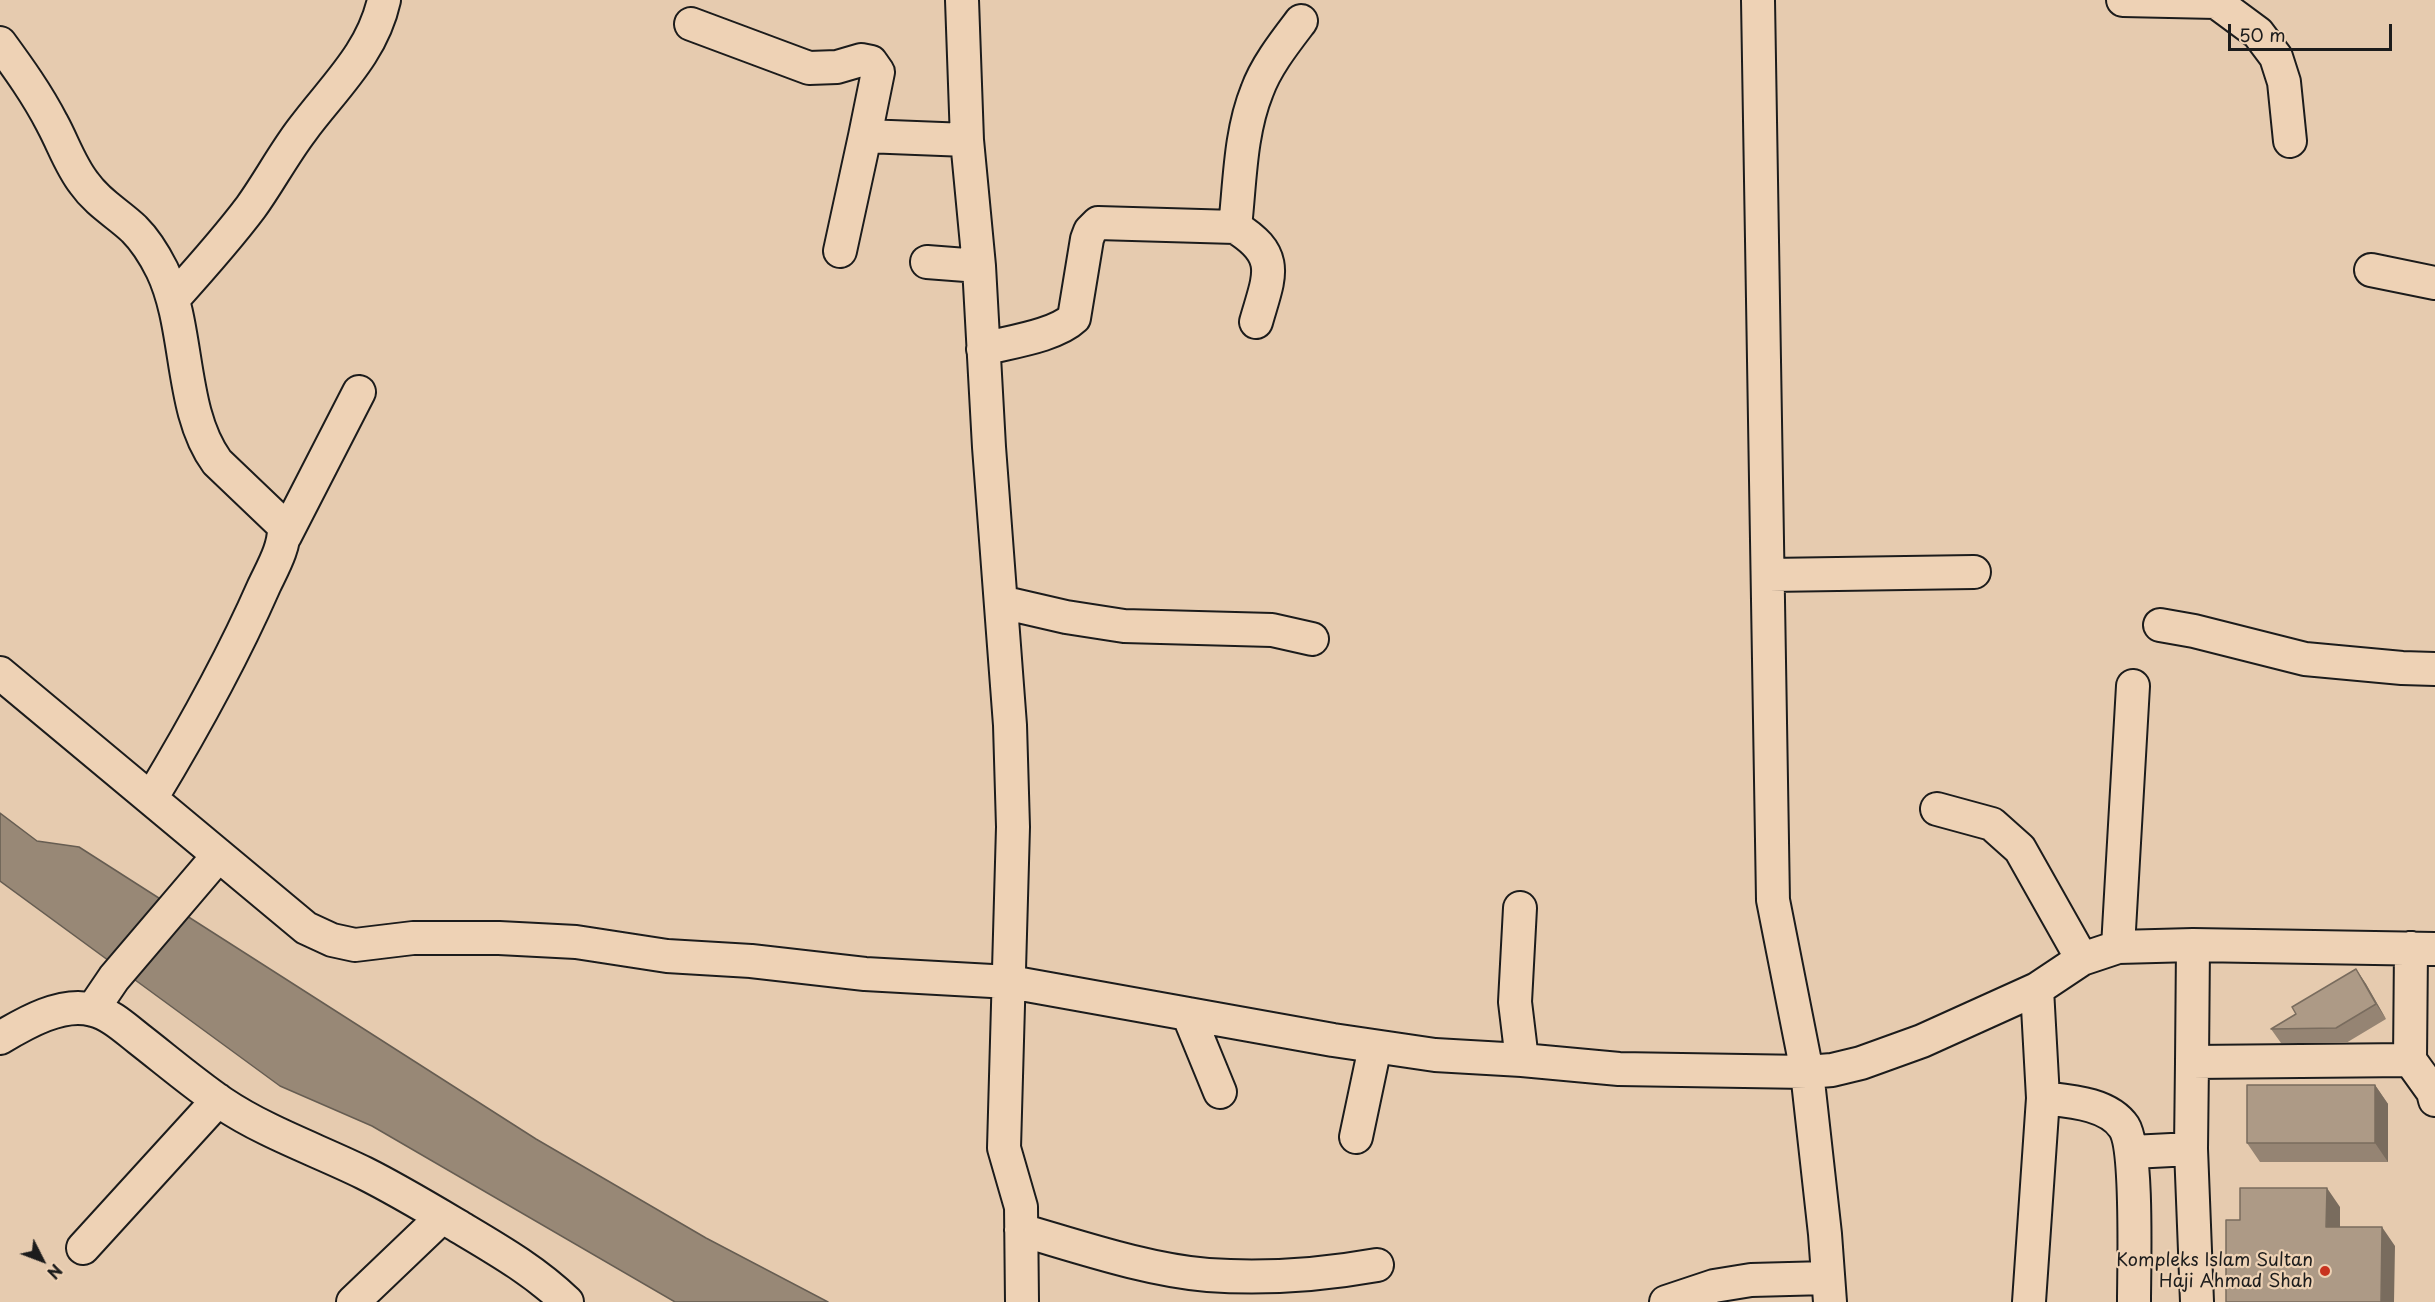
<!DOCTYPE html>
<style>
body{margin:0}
#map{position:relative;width:2435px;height:1302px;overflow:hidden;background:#e6cbaf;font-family:"Playpen Sans",sans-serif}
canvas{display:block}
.north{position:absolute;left:12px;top:1230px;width:60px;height:60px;-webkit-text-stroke:4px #eed2b5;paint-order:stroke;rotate:132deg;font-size:16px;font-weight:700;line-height:24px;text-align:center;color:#1c1c1c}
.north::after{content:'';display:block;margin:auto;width:21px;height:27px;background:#1c1c1c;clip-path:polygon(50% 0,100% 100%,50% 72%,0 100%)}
.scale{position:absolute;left:2228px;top:24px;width:164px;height:27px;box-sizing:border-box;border:3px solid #1c1c1c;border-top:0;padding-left:8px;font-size:18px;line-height:21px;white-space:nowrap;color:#1c1c1c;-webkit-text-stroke:4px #eed2b5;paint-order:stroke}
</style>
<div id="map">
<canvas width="2435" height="1302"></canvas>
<div class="north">N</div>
<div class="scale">50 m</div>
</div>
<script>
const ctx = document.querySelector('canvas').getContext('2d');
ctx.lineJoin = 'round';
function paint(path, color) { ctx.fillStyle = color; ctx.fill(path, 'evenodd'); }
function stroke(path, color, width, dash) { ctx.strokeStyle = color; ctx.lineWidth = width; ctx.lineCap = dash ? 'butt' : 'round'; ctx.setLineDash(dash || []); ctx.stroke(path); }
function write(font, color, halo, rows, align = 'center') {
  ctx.font = font + ' "Playpen Sans",sans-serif'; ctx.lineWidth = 4.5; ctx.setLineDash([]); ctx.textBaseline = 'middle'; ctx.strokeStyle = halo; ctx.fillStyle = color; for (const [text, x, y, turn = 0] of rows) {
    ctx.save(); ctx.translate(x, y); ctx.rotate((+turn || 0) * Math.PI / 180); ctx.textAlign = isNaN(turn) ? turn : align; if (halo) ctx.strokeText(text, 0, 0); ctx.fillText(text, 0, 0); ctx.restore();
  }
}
const water = new Path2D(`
 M0 813 37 841 79 847 536 1139 706 1238 828 1302H675L372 1126 280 1086 0 881Z`);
paint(water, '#988876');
stroke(water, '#665d52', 1.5);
const minor = new Path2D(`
 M962 0 967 140 979 266 989 447 1010 725 1013 827 1004 1148 1021 1207 1022 1302
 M1758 0 1773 900 1807 1072 1825 1234 1830 1302
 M2123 0 2216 2 2258 33 2276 57 2284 82 2290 141
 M691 24 809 68 837 67 861 60 871 62 878 72 865 136
 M0 43C19 69 37 94 52 123 63 143 70 165 84 183 98 203 117 213 134 229 145 240 155 256 162 270 190 328 179 410 217 462L284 526C285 547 273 567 264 586 232 659 193 729 152 797
 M1235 227C1282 256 1269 276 1256 322
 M840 251 865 136 967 140
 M927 262 979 266
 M2371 270 2435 283
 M174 298C201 268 227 239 251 207 269 182 283 155 302 130 333 88 372 54 384 0
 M983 349C1009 342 1055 336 1074 318L1087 239 1090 231 1098 223 1235 227C1240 182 1240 133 1257 91 1266 66 1285 42 1301 21
 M285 536 359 392
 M1769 575 1974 572
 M1001 602 1066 617 1124 626 1272 630 1312 639
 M2160 625 2194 631 2305 659 2402 668 2435 669
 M0 673 306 928 332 940 355 945 413 938H499L576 942 667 956 751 961 865 974 1010 982 1333 1040 1435 1055 1522 1060 1619 1069 1807 1072 1832 1070 1861 1063 1922 1041 2037 989 2082 959 2118 947 2193 945 2435 949
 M1937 809 1992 824 2020 849 2082 959
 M1520 908 1515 1002 1522 1060
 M2118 947 2133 686
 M2411 948 2410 1060 2433 1092 2435 1100
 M2037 989 2043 1098C2068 1101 2108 1103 2124 1127 2138 1149 2134 1269 2134 1302
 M93 1009 114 978 218 856
 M1188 1014 1220 1092
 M0 1038C25 1023 63 1001 93 1010 110 1014 125 1028 139 1039 166 1060 193 1083 222 1103 265 1132 317 1150 364 1173 398 1190 431 1210 463 1229 500 1251 536 1272 567 1302
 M2192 1062 2193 945
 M1356 1137 1375 1047
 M2132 1152 2191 1149
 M1021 1230C1080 1247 1147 1270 1208 1275 1264 1279 1321 1275 1377 1265
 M83 1248 218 1100
 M353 1302 442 1217
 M1666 1302 1714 1286 1751 1280 1827 1278
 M2029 1302 2043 1098
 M2197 1302 2191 1149 2192 1062 2410 1060`);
stroke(minor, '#1c1c1c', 36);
stroke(minor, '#eed2b5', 32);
paint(new Path2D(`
 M2356 969 2366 984 2386 1019 2346 1043H2281L2271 1029 2296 1014Z
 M2375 1085 2388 1104V1162H2260L2247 1143Z`), '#958473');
paint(new Path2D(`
 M2356 969 2366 984 2386 1019 2376 1004Z
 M2375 1085 2388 1104V1162L2375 1143Z
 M2327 1188 2340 1207V1246L2326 1227Z
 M2382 1227 2395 1246 2394 1302H2381Z`), '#796c5e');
const building = new Path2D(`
 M2356 969 2376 1004 2336 1028 2271 1029 2296 1014 2292 1007Z
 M2247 1085H2375V1143H2247Z
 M2240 1188H2327L2326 1227H2382L2381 1302H2226V1220H2240Z`);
paint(building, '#ad9a86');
stroke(building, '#796c5e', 1.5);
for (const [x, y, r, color] of [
 [2325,1271,6,"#c8321e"]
]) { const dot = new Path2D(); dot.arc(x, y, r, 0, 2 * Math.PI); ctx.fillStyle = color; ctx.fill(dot); stroke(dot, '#eed2b5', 2); }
write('18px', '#1c1c1c', '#eed2b5', [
 ["Kompleks Islam Sultan",2313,1261],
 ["Haji Ahmad Shah",2313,1282]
], 'right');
</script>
